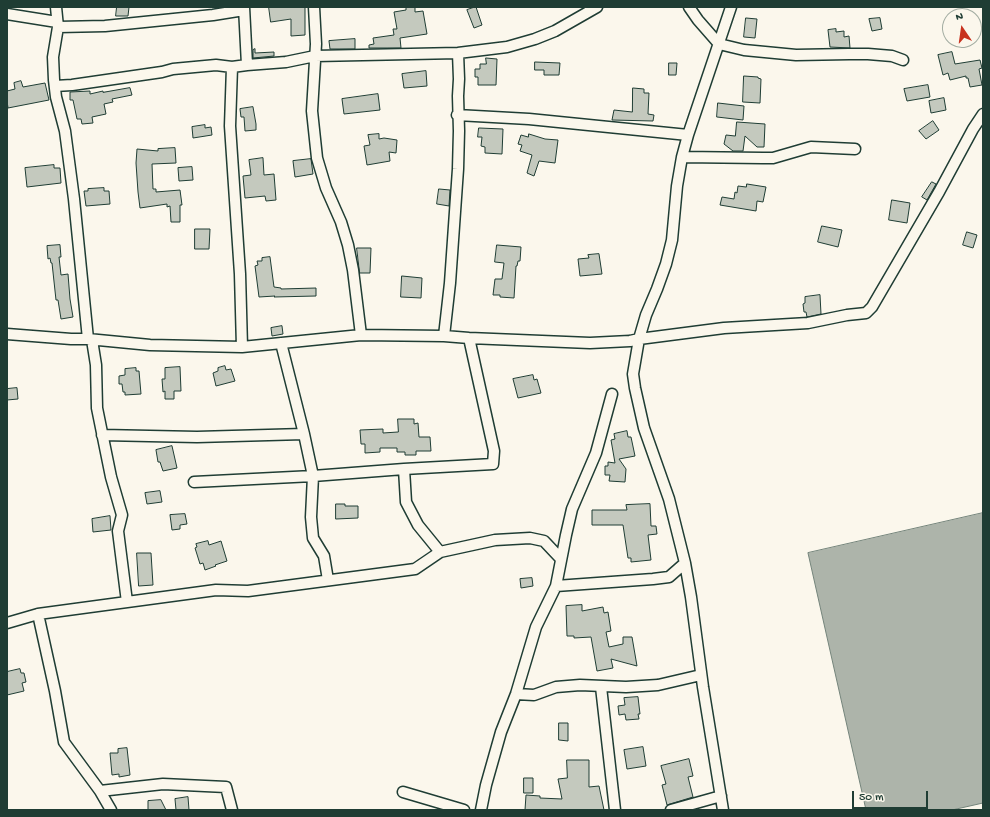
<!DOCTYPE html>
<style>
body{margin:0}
#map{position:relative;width:990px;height:817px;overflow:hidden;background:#fbf7ec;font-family:"Gochi Hand",sans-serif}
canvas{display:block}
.frame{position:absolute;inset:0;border:8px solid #1f3d34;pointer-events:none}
.north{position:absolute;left:942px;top:8px;width:40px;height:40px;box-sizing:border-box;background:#fbf7ec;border:1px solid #a3ada2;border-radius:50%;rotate:347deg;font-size:11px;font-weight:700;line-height:16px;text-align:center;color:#1f3d34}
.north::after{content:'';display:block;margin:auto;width:14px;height:18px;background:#c8321e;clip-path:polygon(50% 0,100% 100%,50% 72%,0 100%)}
.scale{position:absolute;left:852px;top:791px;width:76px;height:18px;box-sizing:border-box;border:2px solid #1f3d34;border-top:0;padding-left:5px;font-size:12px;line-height:14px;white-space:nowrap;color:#1f3d34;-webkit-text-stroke:3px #fbf7ec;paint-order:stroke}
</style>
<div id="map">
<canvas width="990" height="817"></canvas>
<div class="frame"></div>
<div class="north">N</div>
<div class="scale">50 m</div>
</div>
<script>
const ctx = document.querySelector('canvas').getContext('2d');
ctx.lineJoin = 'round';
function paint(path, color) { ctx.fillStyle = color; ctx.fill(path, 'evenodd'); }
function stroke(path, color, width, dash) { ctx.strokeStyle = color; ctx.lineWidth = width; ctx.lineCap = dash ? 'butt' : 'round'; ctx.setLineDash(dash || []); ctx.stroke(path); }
const water = new Path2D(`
 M983 513V803L952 810H866L808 553Z`);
paint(water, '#adb4aa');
stroke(water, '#74847b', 1);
const building = new Path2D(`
 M117 7H129L128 16H116Z
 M269 7H305V35L291 36V19L271 22Z
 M411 7H415V12L423 11 427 34 400 38 401 48H369V45L374 44 373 38 394 35 393 29H397L394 12 406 10V8Z
 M476 7 482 25 474 28 467 10Z
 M746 18 757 19 755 38 744 37Z
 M880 18 882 29 872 31 869 19Z
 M836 29V32L844 31V37L849 36 850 48 830 47 828 30Z
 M355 39V49H330L329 41Z
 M255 49V53L274 52V56L253 58V50Z
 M952 52 955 64 980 60 982 68 979 69 982 85 970 87 968 78H966V76L950 80 948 73 943 75 938 55Z
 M486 58 497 59 496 85H478V77H475V69H480V64H486Z
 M535 62 560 63 559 75H544V70H535Z
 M669 63H677L676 75H669Z
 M426 71 427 86 404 88 402 74Z
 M744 76 758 77V78L761 79 760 103 743 102Z
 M21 81 23 87 45 83 49 100 8 108 7 101V91L15 89 14 83Z
 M928 85 930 97 907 101 904 89Z
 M130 88 132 95 112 99 113 102 104 104 106 114 92 117 93 123 82 124 81 119H77L73 100H70V92L90 91V94L103 91V92Z
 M633 88 644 89V93H649L648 114 654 115 653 121 612 120 614 110 632 112Z
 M378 94 380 110 344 114 342 99Z
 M944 98 946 110 931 113 929 101Z
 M718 103 744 106 743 120 717 117Z
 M253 107 256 124V130L245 131 244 117H241L240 109Z
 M933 121 939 130 926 139 919 131Z
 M737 122 765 124 764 147H757L745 136 743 151H733L724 144 726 135 735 136Z
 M205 125V128L211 127 212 135 193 138 192 127Z
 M479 128 503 129 502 154 485 153V147L481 146 482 137H478Z
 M379 134V139L384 138 397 140 396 153 389 152 390 161 367 165 364 146 370 145 368 135Z
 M529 134 545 139 558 140 555 163 539 161 534 176 527 173 532 155 520 151 522 145 518 144 521 135 528 137Z
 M175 148 176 163 152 164 153 189H156V192L180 190 182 205H180V222H171L170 206 167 207V204L140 208 138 192 136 163 137 149 158 151V149Z
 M263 158 264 175 274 174 276 200 266 201 265 196 245 198 243 176 251 175 249 160Z
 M311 159 313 174 295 177 293 161Z
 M54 165V168H60L61 183 27 187 25 168Z
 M192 167 193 180 179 181 178 168Z
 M932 182 936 184 927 200 922 197Z
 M747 184 766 187 763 202 757 201 756 211 720 205 722 197 734 199 735 192 737 193 738 186 746 187Z
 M104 188V191H109L110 204 86 206 84 191H88V189Z
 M439 189 450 190 449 206 437 204Z
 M892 200 910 203 907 223 889 220Z
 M822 226 842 230 838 247 818 242Z
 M195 229H210L209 249H195Z
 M967 232 977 235 973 248 963 245Z
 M60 245 61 257H59L61 275 68 274 70 299 73 317 61 319 58 300H56L52 263H51L50 258 48 259 47 246Z
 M497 245 521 247 520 261H518L517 266H516L514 298 500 297V295H493L495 279H502L504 263 495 262Z
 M357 248H371L370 273H360Z
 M599 254 602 274 580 276 578 259 589 258 588 255Z
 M270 257 274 287 281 288V289L316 288V296L274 297 275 296 259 297 255 266 258 265 257 261H262V258Z
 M402 276 422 278 421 298 401 297Z
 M820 295 821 314 807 317 806 312H804L803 304 805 303V297Z
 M282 326 283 334 272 336 271 328Z
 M225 366 226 370 231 369 235 381 216 386 213 373 218 371V368Z
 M180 367 181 391H174V399H165V391L163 392 162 379H165V368Z
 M136 368V371H139L141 394 125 395V392H123L122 384H119V376L125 375V369Z
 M533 375 534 380 537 379 541 393 518 398 513 379Z
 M17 388 18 399 7 400V389Z
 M398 419H414V424L418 423 419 437H430L431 451H416V455H405V452H397V448H380V452L365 453V444H361L360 430 383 429V433L398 432Z
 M627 431 628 437H631L635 456 619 459 626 469 625 482 609 481 610 475H605V466H608V462L615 463 611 440 615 439 614 434Z
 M172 446 177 468 163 471 160 462H158L156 450Z
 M160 491 162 502 147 504 145 493Z
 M336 504H345V506H358V518L336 519Z
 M650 504 651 526H656L657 534 648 535 651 560 631 562V558H628L623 525H592V510H627L626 505Z
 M185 514 187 524 180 525V529L172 530 170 515Z
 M110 516 111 530 93 532 92 519Z
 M208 541 209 545 221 541 227 561 215 565 216 566 205 570 203 563 200 564 195 548 197 547 196 544Z
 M137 553H151L153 585 139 586Z
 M532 578 533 586 521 588 520 579Z
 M582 605V611L603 607 604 613 608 612 611 631 606 632 609 647 623 644V637H632L637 666 611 659 613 668 597 671 591 637 574 638V636H567L566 606Z
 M20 669 21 673H24L26 682 22 683 24 691 7 695V672Z
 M638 697 640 714H638L639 719 626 720 625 714 619 715 618 706 625 705 624 698Z
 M559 723H568V741L559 740Z
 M643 747 646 766 627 769 624 750Z
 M127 748 130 775 119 777V774L112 775 110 753H118V749Z
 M689 759 693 776 688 777 693 797 667 805 662 785 666 784 661 766Z
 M567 760H589V787L599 786 604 810H525L526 795 540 796V798L562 799 558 779 567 778Z
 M524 778H533V793H524Z
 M188 797 189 810H176L175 799Z
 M161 800 166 810H148V801Z`);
paint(building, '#c4c9be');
stroke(building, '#1f3d34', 1);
const street = new Path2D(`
 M56 7 58 27 53 57 54 80 56 97 65 131 74 199 88 339
 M244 7 247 65
 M314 7 316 44 312 111 317 158 326 188 341 222 348 245 353 270 361 335
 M689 7 698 20 719 44 744 50 796 55 849 54H868L892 56 903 60
 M7 14 57 22
 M58 27 105 26 213 15 244 10
 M232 67 230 126 240 274 242 347
 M55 86 72 85 162 72 173 69 216 65 232 67 247 65 286 62 315 56 458 53 507 47 535 39 555 31 597 7
 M457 115 529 119 688 135
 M682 157 763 158H773L811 147 855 149
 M7 334 71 339H88L150 345 242 347 361 335 444 336 469 338 590 343 630 341 639 339 724 328 808 323 847 315 866 313 872 307 939 192 973 129 983 114
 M444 336 450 283 458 169 459 131 458 96 459 79 458 53
 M92 340 96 365 97 408 111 477 122 515 118 531 127 602
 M281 343 304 434 313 476 311 517 313 538 324 556 328 580
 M102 435 197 437 304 434
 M404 469 406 502 418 525 440 552
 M194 482 313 476 404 469 493 464 494 451 469 338
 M556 586 653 579 669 577 685 563
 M38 614 55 691 64 742 100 791 111 810
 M7 623 38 614 216 590 248 591 415 569 440 552 495 540 530 538 544 541 561 559
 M601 687 615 810
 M516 694 534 695 556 687 580 685 626 687 658 685 701 675
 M100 791 163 784 226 787 232 810
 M403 792 464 810
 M481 810 486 785 501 732 516 694 536 627 556 586 566 535 572 509 596 453 612 394
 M671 810 721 796
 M723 810 703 687 691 597 685 563 669 499 644 428 635 388 633 374 639 339 646 315 657 289 666 264 672 240 677 186 682 157 688 135 731 7`);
stroke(street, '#1f3d34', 13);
stroke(street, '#fbf7ec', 10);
</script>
